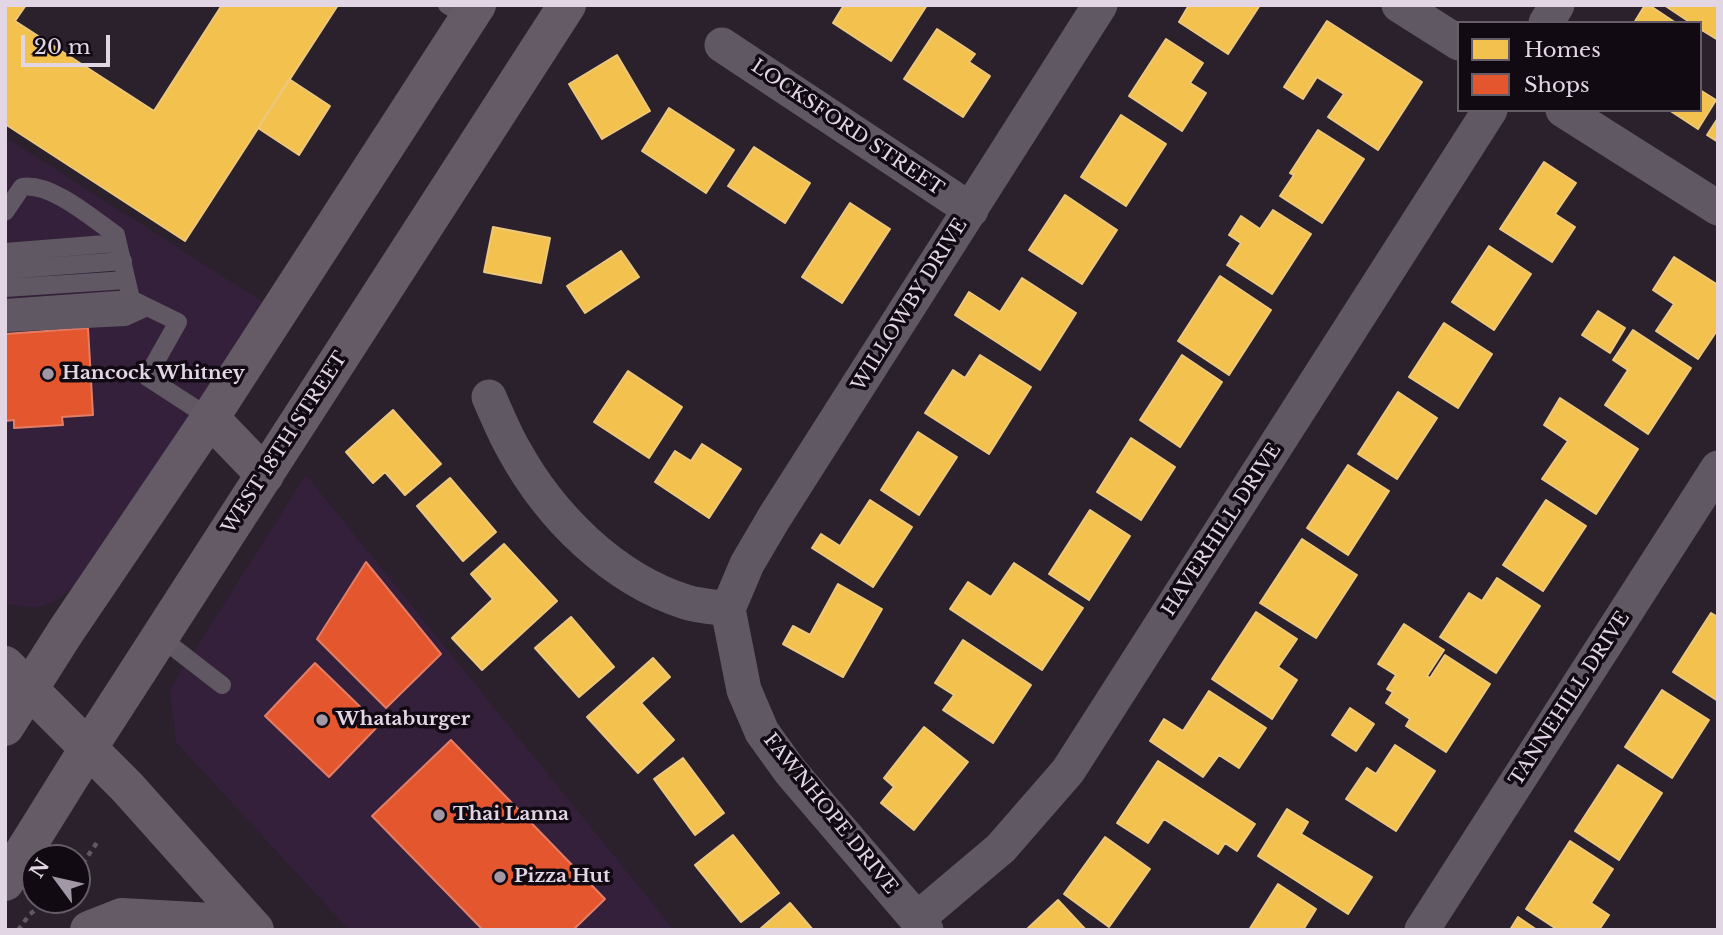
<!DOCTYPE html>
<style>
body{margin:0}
#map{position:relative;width:1723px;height:935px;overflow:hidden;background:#2a212d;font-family:"Libre Baskerville",serif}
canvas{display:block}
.frame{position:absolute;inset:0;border:7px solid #e2d6e5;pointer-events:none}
.legend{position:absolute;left:1457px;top:21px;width:245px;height:91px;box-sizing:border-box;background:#110a13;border:2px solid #655c67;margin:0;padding:9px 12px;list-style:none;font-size:21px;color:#e2d6e5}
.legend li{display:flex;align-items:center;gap:14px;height:35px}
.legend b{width:35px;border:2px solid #655c67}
.north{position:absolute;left:21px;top:844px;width:70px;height:70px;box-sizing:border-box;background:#110a13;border:2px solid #655c67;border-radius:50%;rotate:303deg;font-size:19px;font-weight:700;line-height:28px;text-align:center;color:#e2d6e5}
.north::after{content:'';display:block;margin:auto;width:24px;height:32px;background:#a297a5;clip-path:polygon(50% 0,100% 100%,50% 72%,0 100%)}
.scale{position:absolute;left:21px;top:35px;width:89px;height:32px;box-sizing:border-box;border:4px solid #e2d6e5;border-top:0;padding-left:9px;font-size:21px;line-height:24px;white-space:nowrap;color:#e2d6e5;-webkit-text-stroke:5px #110a13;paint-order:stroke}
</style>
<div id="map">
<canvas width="1723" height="935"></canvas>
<div class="frame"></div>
<ul class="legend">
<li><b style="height:19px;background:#f2c14e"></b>Homes</li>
<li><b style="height:19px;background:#e4572e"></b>Shops</li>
</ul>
<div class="north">N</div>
<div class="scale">20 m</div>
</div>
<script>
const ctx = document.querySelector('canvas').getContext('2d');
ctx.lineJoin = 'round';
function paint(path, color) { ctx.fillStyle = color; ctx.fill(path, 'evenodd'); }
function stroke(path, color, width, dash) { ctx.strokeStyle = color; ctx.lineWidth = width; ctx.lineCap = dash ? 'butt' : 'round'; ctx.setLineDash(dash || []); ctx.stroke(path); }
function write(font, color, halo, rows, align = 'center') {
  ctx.font = font + ' "Libre Baskerville",serif'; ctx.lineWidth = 7; ctx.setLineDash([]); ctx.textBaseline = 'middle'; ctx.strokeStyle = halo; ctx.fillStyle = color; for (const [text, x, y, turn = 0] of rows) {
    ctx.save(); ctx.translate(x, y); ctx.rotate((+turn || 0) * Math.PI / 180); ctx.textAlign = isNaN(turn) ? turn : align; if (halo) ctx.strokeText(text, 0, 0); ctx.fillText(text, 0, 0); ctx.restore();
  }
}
paint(new Path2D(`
 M5 137 266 304 83 577 68 592 54 602 35 608 5 604Z
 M306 475 674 930H349L176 742 170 689Z`), '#34203a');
const homes = new Path2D(`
 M5 5H26L15 21 154 111 222 5H338L185 241 5 124Z
 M844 5H927L891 61 833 23Z
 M1189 5H1260L1228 54 1179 22Z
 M1645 5H1649L1676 23H1634Z
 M1664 5H1718V40L1700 29V23H1691Z
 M1327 21 1422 82 1378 150 1328 117 1344 94 1317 77 1303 99 1284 87Z
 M937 29 975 54 969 62 990 76 963 117 904 79Z
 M1166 39 1203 63 1190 83 1206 93 1182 131 1129 96Z
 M617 55 650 111 602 139 569 84Z
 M289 79 330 106 299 155 258 128Z
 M1700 90 1716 100 1698 129 1669 110H1700Z
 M669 108 734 150 706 193 642 151Z
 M1121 115 1166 144 1126 206 1081 177Z
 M1718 118V142L1707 135Z
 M1318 130 1364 159 1322 223 1280 196 1294 175 1290 173Z
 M754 147 810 183 785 223 728 186Z
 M1544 162 1576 183 1555 214 1575 227 1552 262 1500 229Z
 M1065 195 1117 230 1082 284 1029 250Z
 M850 203 890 229 842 303 802 277Z
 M1273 210 1311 234 1272 294 1227 265 1241 243 1229 235 1241 216 1260 229Z
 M493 227 550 238 541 283 484 272Z
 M1489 246 1531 274 1494 330 1452 302Z
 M621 251 639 277 585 313 567 286Z
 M1674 257 1718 285V329L1698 359 1656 331 1674 304 1653 290Z
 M1220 276 1271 310 1229 375 1178 341Z
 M1022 278 1076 313 1040 370 955 315 969 292 1000 312Z
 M1598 311 1625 328 1610 353 1582 335Z
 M1444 323 1492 354 1458 408 1409 377Z
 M1633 330 1691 368 1648 434 1605 405 1628 370 1613 360Z
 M980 355 1031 387 989 454 925 413 953 370 965 378Z
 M1182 355 1222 382 1180 447 1140 420Z
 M628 371 682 407 649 458 594 422Z
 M1398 392 1437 418 1397 479 1358 454Z
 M1560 398 1638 449 1596 514 1542 479 1568 441 1544 425Z
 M393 410 441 464 405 495 385 472 373 483 346 452Z
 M918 432 957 457 919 515 881 490Z
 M1131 438 1175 467 1141 520 1097 492Z
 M702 444 741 469 709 518 655 482 675 451 691 461Z
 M1348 465 1389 491 1348 555 1307 528Z
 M450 478 496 532 463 561 417 506Z
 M870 500 912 527 873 587 812 548 821 534 840 546Z
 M1546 500 1586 526 1543 591 1503 565Z
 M1090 510 1130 536 1089 600 1049 574Z
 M1302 539 1357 575 1316 638 1260 603Z
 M504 544 557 601 482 670 452 638 493 599 471 574Z
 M1014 563 1083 608 1042 670 950 609 968 582 991 597Z
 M1497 578 1540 606 1496 673 1440 637 1469 593 1482 601Z
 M838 584 882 609 843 677 783 644 793 626 810 635Z
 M1256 612 1297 639 1278 667 1297 680 1272 719 1212 679Z
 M1711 613 1718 617V701L1673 672Z
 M571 617 614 667 579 697 535 648Z
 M1404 624 1444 650 1427 676 1430 678 1445 655 1490 684 1446 752 1406 726 1410 719 1386 703 1393 692 1387 689 1396 675 1378 664Z
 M963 640 1031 685 993 743 943 710 954 695 935 683Z
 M653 658 670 677 641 703 674 740 638 773 587 717Z
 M1662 690 1709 720 1672 778 1625 747Z
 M1209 691 1266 728 1239 768 1219 755 1203 777 1150 741 1164 719 1183 731Z
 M1350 708 1374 724 1356 751 1332 735Z
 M924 727 968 762 914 830 881 803 894 787 884 778Z
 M1395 745 1435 771 1396 831 1346 799 1367 768 1376 774Z
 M683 758 724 813 695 835 654 779Z
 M1158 761 1255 824 1237 851 1225 843 1218 854 1164 819 1148 843 1117 823Z
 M1618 765 1662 793 1619 860 1575 831Z
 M1287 809 1308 822 1301 834 1372 877 1348 914 1258 856Z
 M733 835 779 893 741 922 695 865Z
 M1105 837 1150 869 1109 927 1064 894Z
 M1570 841 1613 869 1591 903 1609 915 1599 930H1558L1526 909Z
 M1278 884 1316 909 1303 930H1249Z
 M1058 900 1086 930H1026Z
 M790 903 813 930H759Z
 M1518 917 1537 930H1510Z`);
paint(homes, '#f2c14e');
stroke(homes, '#edc77b', 2);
const shops = new Path2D(`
 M88 328 93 415 62 417 63 425 14 428V420L5 421V334Z
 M366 562 441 654 386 708 317 639Z
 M315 663 379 725 329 777 265 716Z
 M451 740 605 899 573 930H483L372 816Z`);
paint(shops, '#e4572e');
stroke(shops, '#e37d65', 2);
stroke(new Path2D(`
 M77 872 98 841
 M18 930 30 914 49 900`), '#605862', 4.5, [5, 5]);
stroke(new Path2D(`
 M447 5 469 18
 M5 212 22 187C51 182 93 219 116 235L131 299 178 322 147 377 210 418
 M5 252 118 243
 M5 270 123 261
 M5 288 126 280
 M5 308 131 299
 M5 323 125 317 147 307
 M160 637 222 685`), '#605963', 18);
stroke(new Path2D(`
 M1399 5 1459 43
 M1546 23 1557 5
 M722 45 971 210
 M1563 110 1718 208
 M489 397C497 415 504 433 514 450 550 516 613 579 686 602 699 606 715 607 728 609
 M728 609 747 564 774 518 1100 5
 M728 609 744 690 762 732 790 771 926 930
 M917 919 1001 848 1068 771 1490 110
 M1422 930 1718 468`), '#605963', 35);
stroke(new Path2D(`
 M210 418 265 475
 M5 665 127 787 255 930
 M5 727 66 631 210 418 477 5
 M5 882 89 747 567 5
 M89 930 122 917 249 924`), '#645b67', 38);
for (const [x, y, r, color] of [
 [48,374,7,"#a297a5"],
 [322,720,7,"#a297a5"],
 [439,815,7,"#a297a5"],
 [500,877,7,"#a297a5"]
]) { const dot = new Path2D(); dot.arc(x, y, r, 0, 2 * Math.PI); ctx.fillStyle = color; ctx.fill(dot); stroke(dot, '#110a13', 2.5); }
write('19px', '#e2d6e5', '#110a13', [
 ["LOCKSFORD STREET",847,128,34],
 ["WILLOWBY DRIVE",910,305,-58],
 ["WEST 18TH STREET",285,443,-57],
 ["HAVERHILL DRIVE",1222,530,-57],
 ["TANNEHILL DRIVE",1570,699,-57],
 ["FAWNHOPE DRIVE",830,814,51]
]);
write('bold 19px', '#e2d6e5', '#110a13', [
 ["Hancock Whitney",62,374],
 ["Whataburger",336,720],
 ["Thai Lanna",453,815],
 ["Pizza Hut",514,877]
], 'left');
</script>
